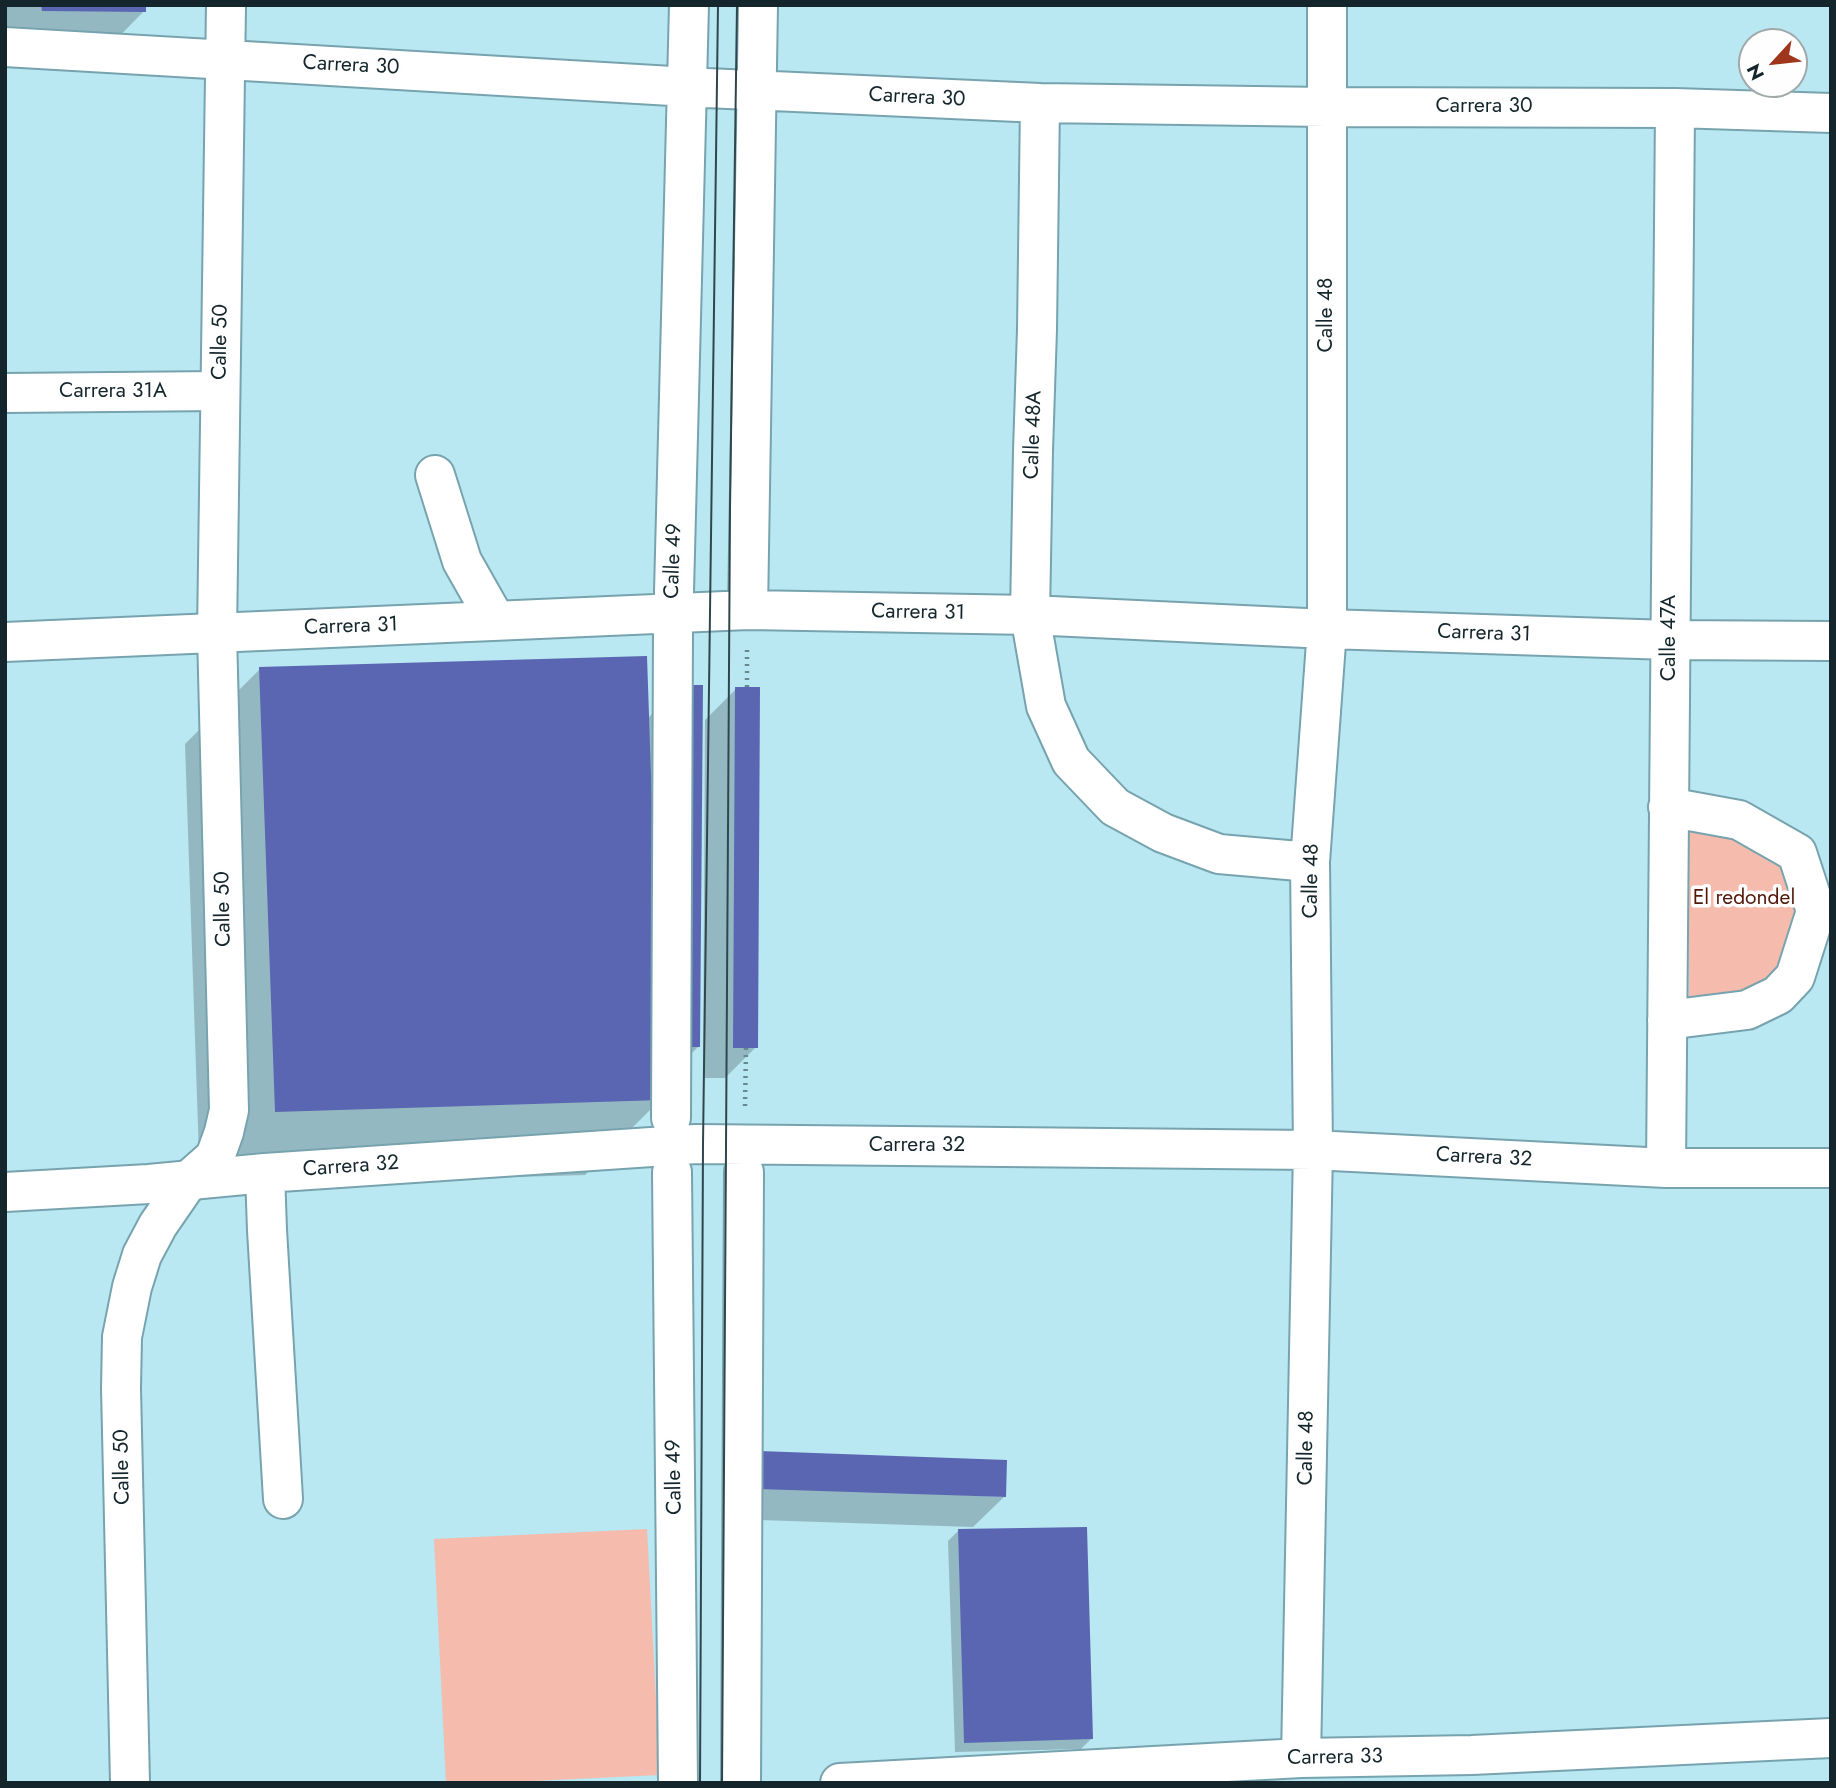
<!DOCTYPE html>
<style>
body{margin:0}
#map{position:relative;width:1836px;height:1788px;overflow:hidden;background:#b9e7f2;font-family:Jost,sans-serif}
canvas{display:block}
.frame{position:absolute;inset:0;border:7px solid #14262b;pointer-events:none}
.north{position:absolute;left:1738px;top:28px;width:70px;height:70px;box-sizing:border-box;background:#fefefe;border:2px solid #a0a8aa;border-radius:50%;rotate:243deg;font-size:19px;font-weight:700;line-height:28px;text-align:center;color:#14262b}
.north::after{content:'';display:block;margin:auto;width:24px;height:32px;background:#9f361c;clip-path:polygon(50% 0,100% 100%,50% 72%,0 100%)}
</style>
<div id="map">
<canvas width="1836" height="1788"></canvas>
<div class="frame"></div>
<div class="north">N</div>
</div>
<script>
const ctx = document.querySelector('canvas').getContext('2d');
ctx.lineJoin = 'round';
function paint(path, color) { ctx.fillStyle = color; ctx.fill(path, 'evenodd'); }
function stroke(path, color, width, dash) { ctx.strokeStyle = color; ctx.lineWidth = width; ctx.lineCap = dash ? 'butt' : 'round'; ctx.setLineDash(dash || []); ctx.stroke(path); }
function write(font, color, halo, rows, align = 'center') {
  ctx.font = font + ' Jost,sans-serif'; ctx.lineWidth = 7; ctx.setLineDash([]); ctx.textBaseline = 'middle'; ctx.strokeStyle = halo; ctx.fillStyle = color; for (const [text, x, y, turn = 0] of rows) {
    ctx.save(); ctx.translate(x, y); ctx.rotate((+turn || 0) * Math.PI / 180); ctx.textAlign = isNaN(turn) ? turn : align; if (halo) ctx.strokeText(text, 0, 0); ctx.fillText(text, 0, 0); ctx.restore();
  }
}
paint(new Path2D(`
 M1689 817 1774 840 1800 911 1783 963 1755 990 1689 1002Z
 M647 1529 660 1775 490 1783H446L434 1539Z`), '#f5bbac');
paint(new Path2D(`
 M5 5H144V11L104 52 5 51Z
 M260 669 647 719 679 687 699 1046 668 1077 660 1100 585 1175 200 1186 185 744Z
 M736 689 756 1047 725 1078H703L705 720Z
 M729 1484 1004 1497 973 1527 728 1519Z
 M958 1531 1091 1739 1081 1749 955 1752 948 1541Z`), '#0003');
paint(new Path2D(`
 M41 5H146V12L42 11Z
 M647 656 662 1100 275 1112 259 667Z
 M678 685H703L700 1047H675Z
 M735 687H760L758 1048H733Z
 M759 1451 1007 1460 1006 1497 758 1489Z
 M1087 1527 1093 1739 964 1743 958 1529Z`), '#5a66b2');
const minor = new Path2D(`
 M5 47 706 88 1040 103 1326 107 1675 108 1831 113
 M1040 103 1037 329 1033 451 1030 615 1046 706 1071 761 1115 807 1163 833 1219 854 1310 862
 M5 393 220 391
 M435 475 462 561 496 621
 M748 610 758 5
 M5 642 748 610 1030 615 1327 629 1670 640 1831 641
 M1667 1020 1747 1010 1778 995 1795 977 1816 911 1797 853 1739 820 1668 807
 M671 1118 673 631 689 5
 M1666 1168 1675 108
 M672 1172 678 1783
 M265 1173 267 1230 283 1499
 M5 1192 149 1184 265 1173 696 1144 1313 1150 1666 1168H1831
 M1301 1758 1313 1150 1310 862 1327 629V5
 M741 1783 744 1172
 M840 1783 1301 1758 1472 1755 1831 1738`);
const major = new Path2D(`
 M130 1783 121 1388 122 1337 132 1287 142 1255 158 1225 189 1180 215 1157 224 1132 229 1110 217 633 226 5`);
stroke(minor, '#77a3ae', 42);
stroke(major, '#77a3ae', 42);
stroke(new Path2D(`
 M747 687V649
 M745 1106 746 1048`), '#678890', 4.5, [2, 5]);
stroke(minor, '#fff', 38);
stroke(major, '#fff', 38);
stroke(new Path2D(`
 M700 1783 703 1144 718 5
 M722 1783 730 509 737 5`), '#2f464c', 2);
write('21px', '#14262b', '#fefefe', [
 ["Carrera 30",351,66,3],
 ["Carrera 30",917,98,3],
 ["Carrera 30",1484,107],
 ["Calle 48",1327,315,-90],
 ["Calle 50",221,342,-89],
 ["Carrera 31A",113,392],
 ["Calle 48A",1034,435,-88],
 ["Calle 49",674,561,-88],
 ["Carrera 31",918,613,1],
 ["Carrera 31",351,627,-2],
 ["Carrera 31",1484,634,2],
 ["Calle 47A",1670,638,-90],
 ["Calle 48",1312,881,-89],
 ["Calle 50",224,909,-91],
 ["Carrera 32",917,1146],
 ["Carrera 32",1484,1158,3],
 ["Carrera 32",351,1167,-4],
 ["Calle 48",1307,1448,-89],
 ["Calle 50",123,1467,-91],
 ["Calle 49",675,1477,-91],
 ["Carrera 33",1335,1758,-1]
]);
write('21px', '#52190a', '#fefefe', [
 ["El redondel",1744,899]
]);
</script>
